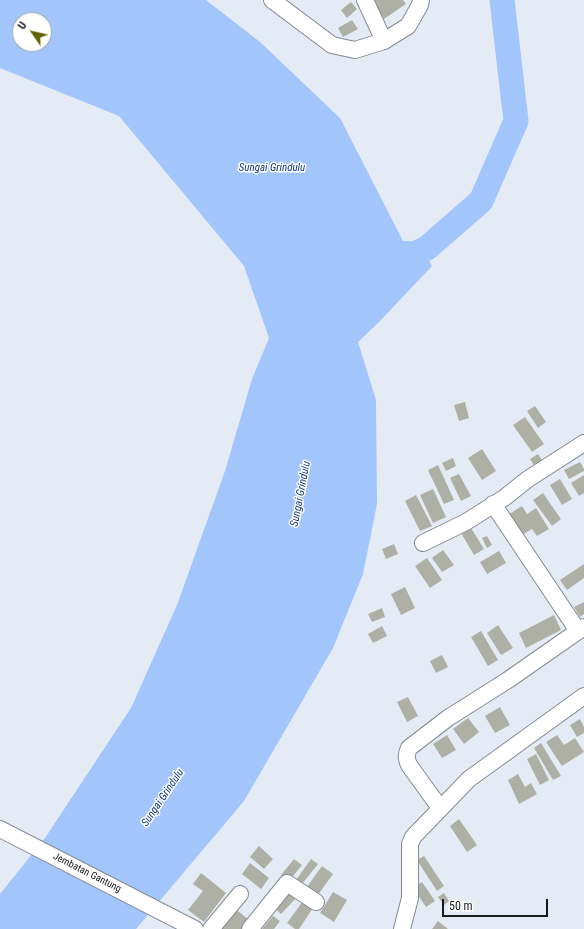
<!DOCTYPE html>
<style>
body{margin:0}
#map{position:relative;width:584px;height:929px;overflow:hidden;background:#e5ebf5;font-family:"Roboto Condensed",sans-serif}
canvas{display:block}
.north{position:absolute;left:12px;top:12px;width:40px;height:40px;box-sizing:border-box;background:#fff;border:1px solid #a3a3a5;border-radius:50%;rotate:304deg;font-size:11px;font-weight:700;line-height:16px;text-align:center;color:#181a1d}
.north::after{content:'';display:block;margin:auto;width:14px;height:18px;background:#626400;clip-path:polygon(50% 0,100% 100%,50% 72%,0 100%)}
.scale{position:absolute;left:442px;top:899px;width:106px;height:18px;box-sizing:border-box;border:2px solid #181a1d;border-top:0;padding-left:5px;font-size:12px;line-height:14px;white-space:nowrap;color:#181a1d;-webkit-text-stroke:3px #fff;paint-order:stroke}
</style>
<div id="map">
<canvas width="584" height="929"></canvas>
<div class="north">U</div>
<div class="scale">50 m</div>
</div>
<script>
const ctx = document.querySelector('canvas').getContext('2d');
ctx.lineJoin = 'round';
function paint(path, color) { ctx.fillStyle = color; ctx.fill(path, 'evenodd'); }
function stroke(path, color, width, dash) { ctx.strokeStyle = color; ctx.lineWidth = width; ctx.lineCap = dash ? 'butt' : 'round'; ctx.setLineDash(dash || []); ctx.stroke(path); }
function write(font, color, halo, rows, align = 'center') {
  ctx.font = font + ' "Roboto Condensed",sans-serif'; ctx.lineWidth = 3; ctx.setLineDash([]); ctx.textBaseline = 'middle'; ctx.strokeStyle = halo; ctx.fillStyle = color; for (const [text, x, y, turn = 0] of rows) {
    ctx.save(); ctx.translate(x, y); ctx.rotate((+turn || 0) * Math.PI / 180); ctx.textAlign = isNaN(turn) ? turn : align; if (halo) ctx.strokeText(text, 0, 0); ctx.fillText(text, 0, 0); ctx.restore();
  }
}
paint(new Path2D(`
 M0 0H206L260 42 340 118 403 241H417L432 266 379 322 358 342 376 400 377 504 363 574 333 648 244 801 136 929H0V894L45 838 131 708 177 605 225 471 252 379 269 338 244 266 119 116 0 68ZM20 20H44V44H20Z`), '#a2c5fc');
stroke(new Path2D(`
 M393 265 427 248 481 201 516 121 502 0`), '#a2c5fc', 25);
paint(new Path2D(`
 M372 0H403L406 4 384 19Z
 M351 2 357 9 347 18 341 10Z
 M352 20 358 29 343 37 338 28Z
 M465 402 469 418 459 421 454 405Z
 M535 406 546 422 538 428 527 411Z
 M525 417 544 444 532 452 513 425Z
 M482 449 496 471 482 480 468 458Z
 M538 454 545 465 537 470 530 459Z
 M453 458 456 466 446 471 442 463Z
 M580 462 584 469V471L569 479 564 470Z
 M438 465 454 500 444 504 428 470Z
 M459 474 471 496 461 501 450 478Z
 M584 475V493L579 496 571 483Z
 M560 479 572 499 562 505 550 485Z
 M433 489 446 517 433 523 420 495Z
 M543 493 561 519 552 526 533 500Z
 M416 495 432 526 420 531 405 501Z
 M522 506 527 514 536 508 549 529 537 536 532 529 519 537 506 516Z
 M471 528 484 549 474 555 461 533Z
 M487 536 492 545 487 548 482 538Z
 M394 544 398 554 386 559 382 549Z
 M443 550 454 565 442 572 432 558Z
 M499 551 506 563 487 574 480 562Z
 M427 558 442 580 430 588 415 566Z
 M584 564V578L567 590 560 580Z
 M405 587 415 608 401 615 391 594Z
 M584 602V614L580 617 574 607Z
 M382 608 385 617 372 622 368 614Z
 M554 615 561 630 526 648 519 633Z
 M498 625 513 648 501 655 487 633Z
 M382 626 387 636 373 643 368 634Z
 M481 631 498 660 488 666 471 637Z
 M442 655 448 667 436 673 430 661Z
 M408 697 418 716 407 722 397 702Z
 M500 707 510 725 495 733 485 716Z
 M468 718 479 732 464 744 453 729Z
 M580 719 584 727V733L577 737 570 725Z
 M447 735 456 750 442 758 433 744Z
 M557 735 564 745 575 738 584 752 562 766 546 742Z
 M541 743 561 776 553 780 534 748Z
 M536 754 549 780 540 785 527 759Z
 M518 774 525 787 531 783 537 794 519 804 508 780Z
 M459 819 477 845 467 852 450 826Z
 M259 846 273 859 264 869 250 857Z
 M424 856 444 886 437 891 417 860Z
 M294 859 302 865 289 881 281 875Z
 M311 859 318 864 302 884 296 880Z
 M250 863 269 878 261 889 242 874Z
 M322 866 333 874 315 899 304 891Z
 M201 873 226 893 204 922 188 910 203 891 193 884Z
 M422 882 435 901 426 907 413 888Z
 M288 887 298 896 281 914 271 905Z
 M333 892 347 900 334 922 320 913Z
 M444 893 449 901 444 905 438 897Z
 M303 901 313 908 299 929H295L287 923Z
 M234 908 253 923 248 929H216Z
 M273 916 280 921 274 929H262Z
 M438 921 448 929H432Z`), '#afb0a5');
const street = new Path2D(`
 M272 0 332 45 355 50 384 41 408 26 420 5 421 0
 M365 0 384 41
 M493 504 578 631
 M423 543 466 522 504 498 528 479 584 443
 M440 808 409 765C406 758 406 755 409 748L448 718 508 680 584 627
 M0 829 195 929
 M211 929 240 894
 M250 929 287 883 316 902
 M402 929 410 898V844L413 837 469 779 584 696`);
stroke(street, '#848a93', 18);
stroke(street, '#fff', 16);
write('10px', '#181a1d', '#fff', [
 ["Jembatan Gantung",87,873,27]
]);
write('italic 11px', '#103978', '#fff', [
 ["Sungai Grindulu",272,168],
 ["Sungai Grindulu",301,494,-79],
 ["Sungai Grindulu",163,798,-56]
]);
</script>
